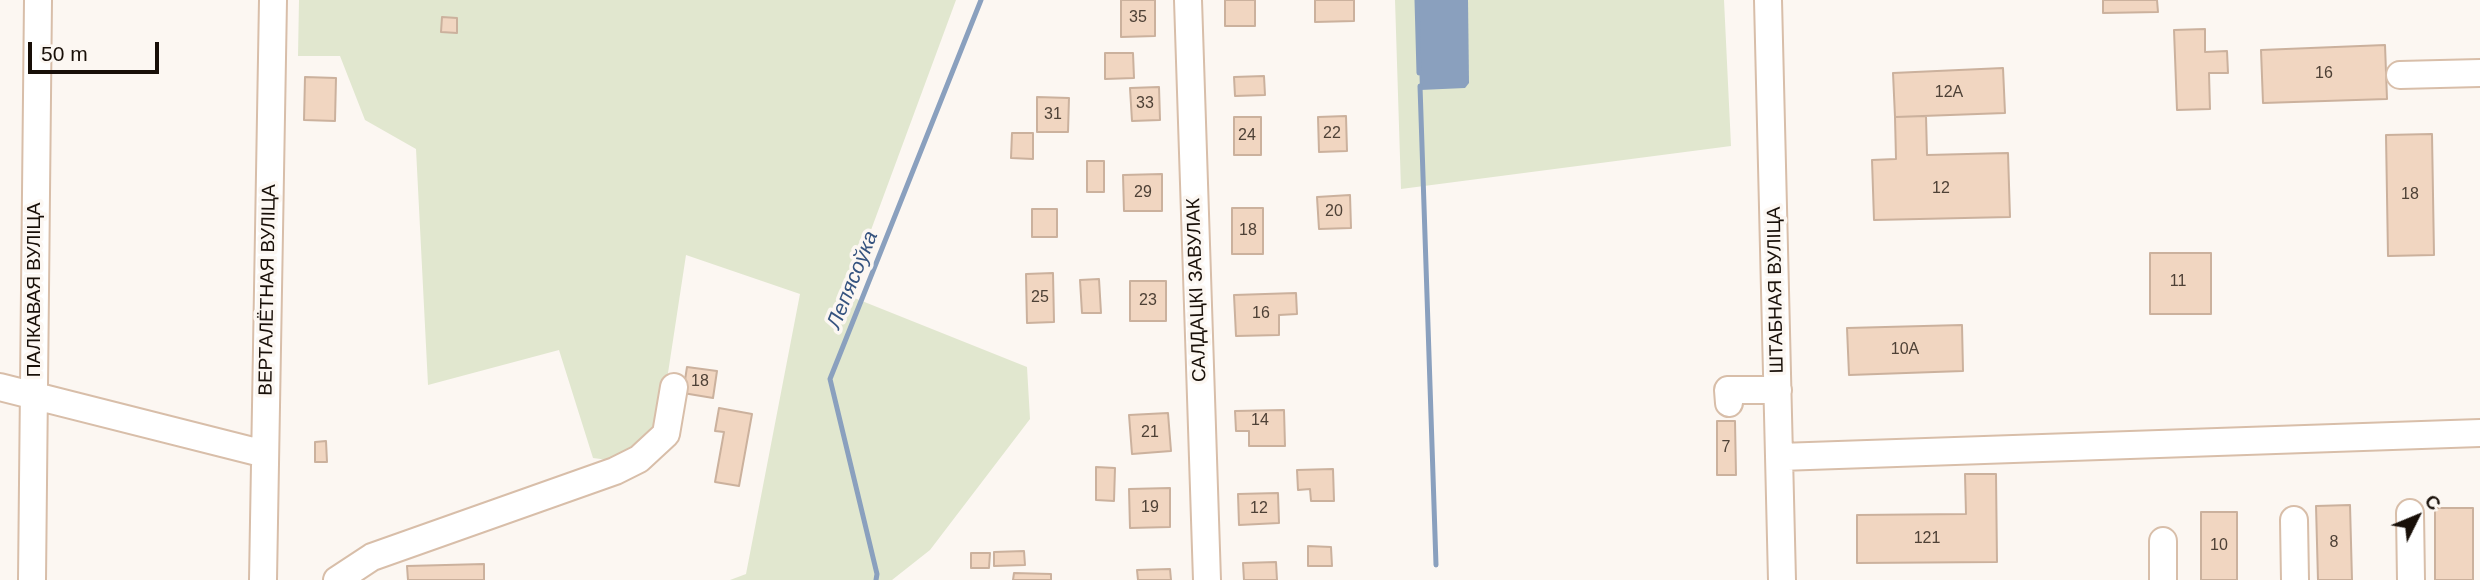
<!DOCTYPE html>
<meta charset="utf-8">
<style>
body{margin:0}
#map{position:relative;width:2480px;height:580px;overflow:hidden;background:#fcf7f2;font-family:Arial,sans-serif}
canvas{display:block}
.north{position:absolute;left:2382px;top:482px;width:70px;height:70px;-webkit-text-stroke:5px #fcf7f2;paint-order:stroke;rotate:47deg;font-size:19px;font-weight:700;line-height:28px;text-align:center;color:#180f08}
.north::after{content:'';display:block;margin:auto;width:24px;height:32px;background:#180f08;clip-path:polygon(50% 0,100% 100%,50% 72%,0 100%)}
.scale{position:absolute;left:28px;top:42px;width:131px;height:32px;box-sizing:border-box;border:4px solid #180f08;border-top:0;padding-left:9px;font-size:21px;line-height:24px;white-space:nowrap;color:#180f08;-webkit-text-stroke:5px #fcf7f2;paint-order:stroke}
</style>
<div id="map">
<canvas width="2480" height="580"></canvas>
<div class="north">С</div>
<div class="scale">50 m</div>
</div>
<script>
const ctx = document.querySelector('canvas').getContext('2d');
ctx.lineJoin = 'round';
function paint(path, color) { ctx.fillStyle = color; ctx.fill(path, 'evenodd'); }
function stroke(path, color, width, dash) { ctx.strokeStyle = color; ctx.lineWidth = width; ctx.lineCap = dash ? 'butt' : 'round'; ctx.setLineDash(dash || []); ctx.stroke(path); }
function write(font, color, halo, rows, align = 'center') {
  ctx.font = font + ' Arial,sans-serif'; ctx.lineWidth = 7; ctx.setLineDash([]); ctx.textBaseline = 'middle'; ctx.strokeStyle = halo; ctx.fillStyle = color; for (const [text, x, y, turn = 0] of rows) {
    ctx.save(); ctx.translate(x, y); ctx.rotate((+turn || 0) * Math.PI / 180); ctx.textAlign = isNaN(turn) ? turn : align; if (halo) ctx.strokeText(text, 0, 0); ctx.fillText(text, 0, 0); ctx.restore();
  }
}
paint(new Path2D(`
 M299 0H956L847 295 1027 367 1030 419 930 550 892 580H730L746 574 800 294 686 255 659 432 623 462 593 458 559 350 428 385 416 149 365 120 340 56H298Z
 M1395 0H1724L1731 146 1401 189Z`), '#e1e7cf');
paint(new Path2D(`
 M1417 0H1468L1469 83 1465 88 1420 90Z`), '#8aa0be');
stroke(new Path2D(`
 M1417 0 1419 73
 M1420 86 1436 565
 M876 580 877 574 830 379 981 0`), '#8aa0be', 5);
const building = new Path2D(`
 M1121 0H1155V36L1121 37Z
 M1225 0H1255V26H1225Z
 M1315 0H1354V21L1315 22Z
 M2103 0H2157L2158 12 2103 13Z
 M442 17 457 18V33L441 32Z
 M2205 29V52L2227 51 2228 73H2209L2210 109 2177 110 2174 30Z
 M2385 45 2387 99 2263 103 2261 50Z
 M1105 53H1133L1134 78 1105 79Z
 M2003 68 2005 113 1895 117 1893 73Z
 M1264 76 1265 95 1235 96 1234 77Z
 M305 77 336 78 335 121 304 120Z
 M1159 87 1160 120 1132 121 1130 88Z
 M1037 97 1069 98 1068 132H1037Z
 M1346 116 1347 151 1319 152 1318 117Z
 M1926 116 1927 155 2008 153 2010 217 1874 220 1872 160 1896 159 1895 117Z
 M1234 117H1261V155H1234Z
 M1012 133H1033V159L1011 158Z
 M2432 134 2434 255 2388 256 2386 135Z
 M1087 161H1104V192H1087Z
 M1162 174V211H1124L1123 175Z
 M1350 195 1351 228 1319 229 1317 197Z
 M1232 208H1263V254H1232Z
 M1032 209H1057V237H1032Z
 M2150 253H2211V314H2150Z
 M1053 273 1054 322 1027 323 1026 274Z
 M1099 279 1101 313H1082L1080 280Z
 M1130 281H1166V321H1130Z
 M1296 293 1297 314 1279 315V335L1236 336 1234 295Z
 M1962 325 1963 371 1849 375 1847 328Z
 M687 367 717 371 713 398 683 393Z
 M719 408 752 414 739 486 715 482 724 432 715 431Z
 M1284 410 1285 446H1249V431H1236L1235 411Z
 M1168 413 1171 451 1132 454 1129 415Z
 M1717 421H1735L1736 475H1717Z
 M326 441 327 462H315V442Z
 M1096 467 1115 468 1114 501 1096 500Z
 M1333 469 1334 501H1311L1310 489 1298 490 1297 470Z
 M1965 474H1996L1997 562 1857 563V515L1966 514Z
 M1170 488V527L1130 528 1129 489Z
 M1278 493 1279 523 1239 525 1238 494Z
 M2350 505 2352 580H2318L2316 506Z
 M2435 508H2473V580H2435Z
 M2201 512H2237V580H2201Z
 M1308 546 1331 547 1332 566H1308Z
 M1024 551 1025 565 994 566V552Z
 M971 553H990L989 568H971Z
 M1276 562 1277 580H1244L1243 563Z
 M484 564V580H408L407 566Z
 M1170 569 1171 580H1138L1137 570Z
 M1014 573 1051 574V580H1013Z`);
paint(building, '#f1d6c1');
stroke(building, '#cbb19d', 2);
const minor = new Path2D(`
 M1188 0 1207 580
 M1768 0 1782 580
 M2400 75 2480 73
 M0 387 265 454
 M1729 403 1728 390H1778
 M1780 457 2480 433
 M2410 513 2411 580
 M2294 520 2295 580
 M2163 541V580
 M32 580 38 0
 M263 580 273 0
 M337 580 372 557 615 471 639 459 666 434 674 387`);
stroke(minor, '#d8bea9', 30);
stroke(minor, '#fff', 26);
write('16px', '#4e4136', null, [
 ["35",1138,18],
 ["16",2324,74],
 ["12А",1949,93],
 ["33",1145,104],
 ["31",1053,115],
 ["22",1332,134],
 ["24",1247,136],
 ["12",1941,189],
 ["29",1143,193],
 ["18",2410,195],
 ["20",1334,212],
 ["18",1248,231],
 ["11",2178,282],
 ["25",1040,298],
 ["23",1148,301],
 ["16",1261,314],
 ["10А",1905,350],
 ["18",700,382],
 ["14",1260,421],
 ["21",1150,433],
 ["7",1726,448],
 ["19",1150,508],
 ["12",1259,509],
 ["121",1927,539],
 ["8",2334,543],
 ["10",2219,546]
]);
write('19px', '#180f08', '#fcf7f2', [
 ["ПАЛКАВАЯ ВУЛІЦА",35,290,-90],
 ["ВЕРТАЛЁТНАЯ ВУЛІЦА",268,290,-89],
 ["САЛДАЦКІ ЗАВУЛАК",1197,290,-92],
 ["ШТАБНАЯ ВУЛІЦА",1776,290,-91]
]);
write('italic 21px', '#35537f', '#fcf7f2', [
 ["Лепясоўка",853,280,-68]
]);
</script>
